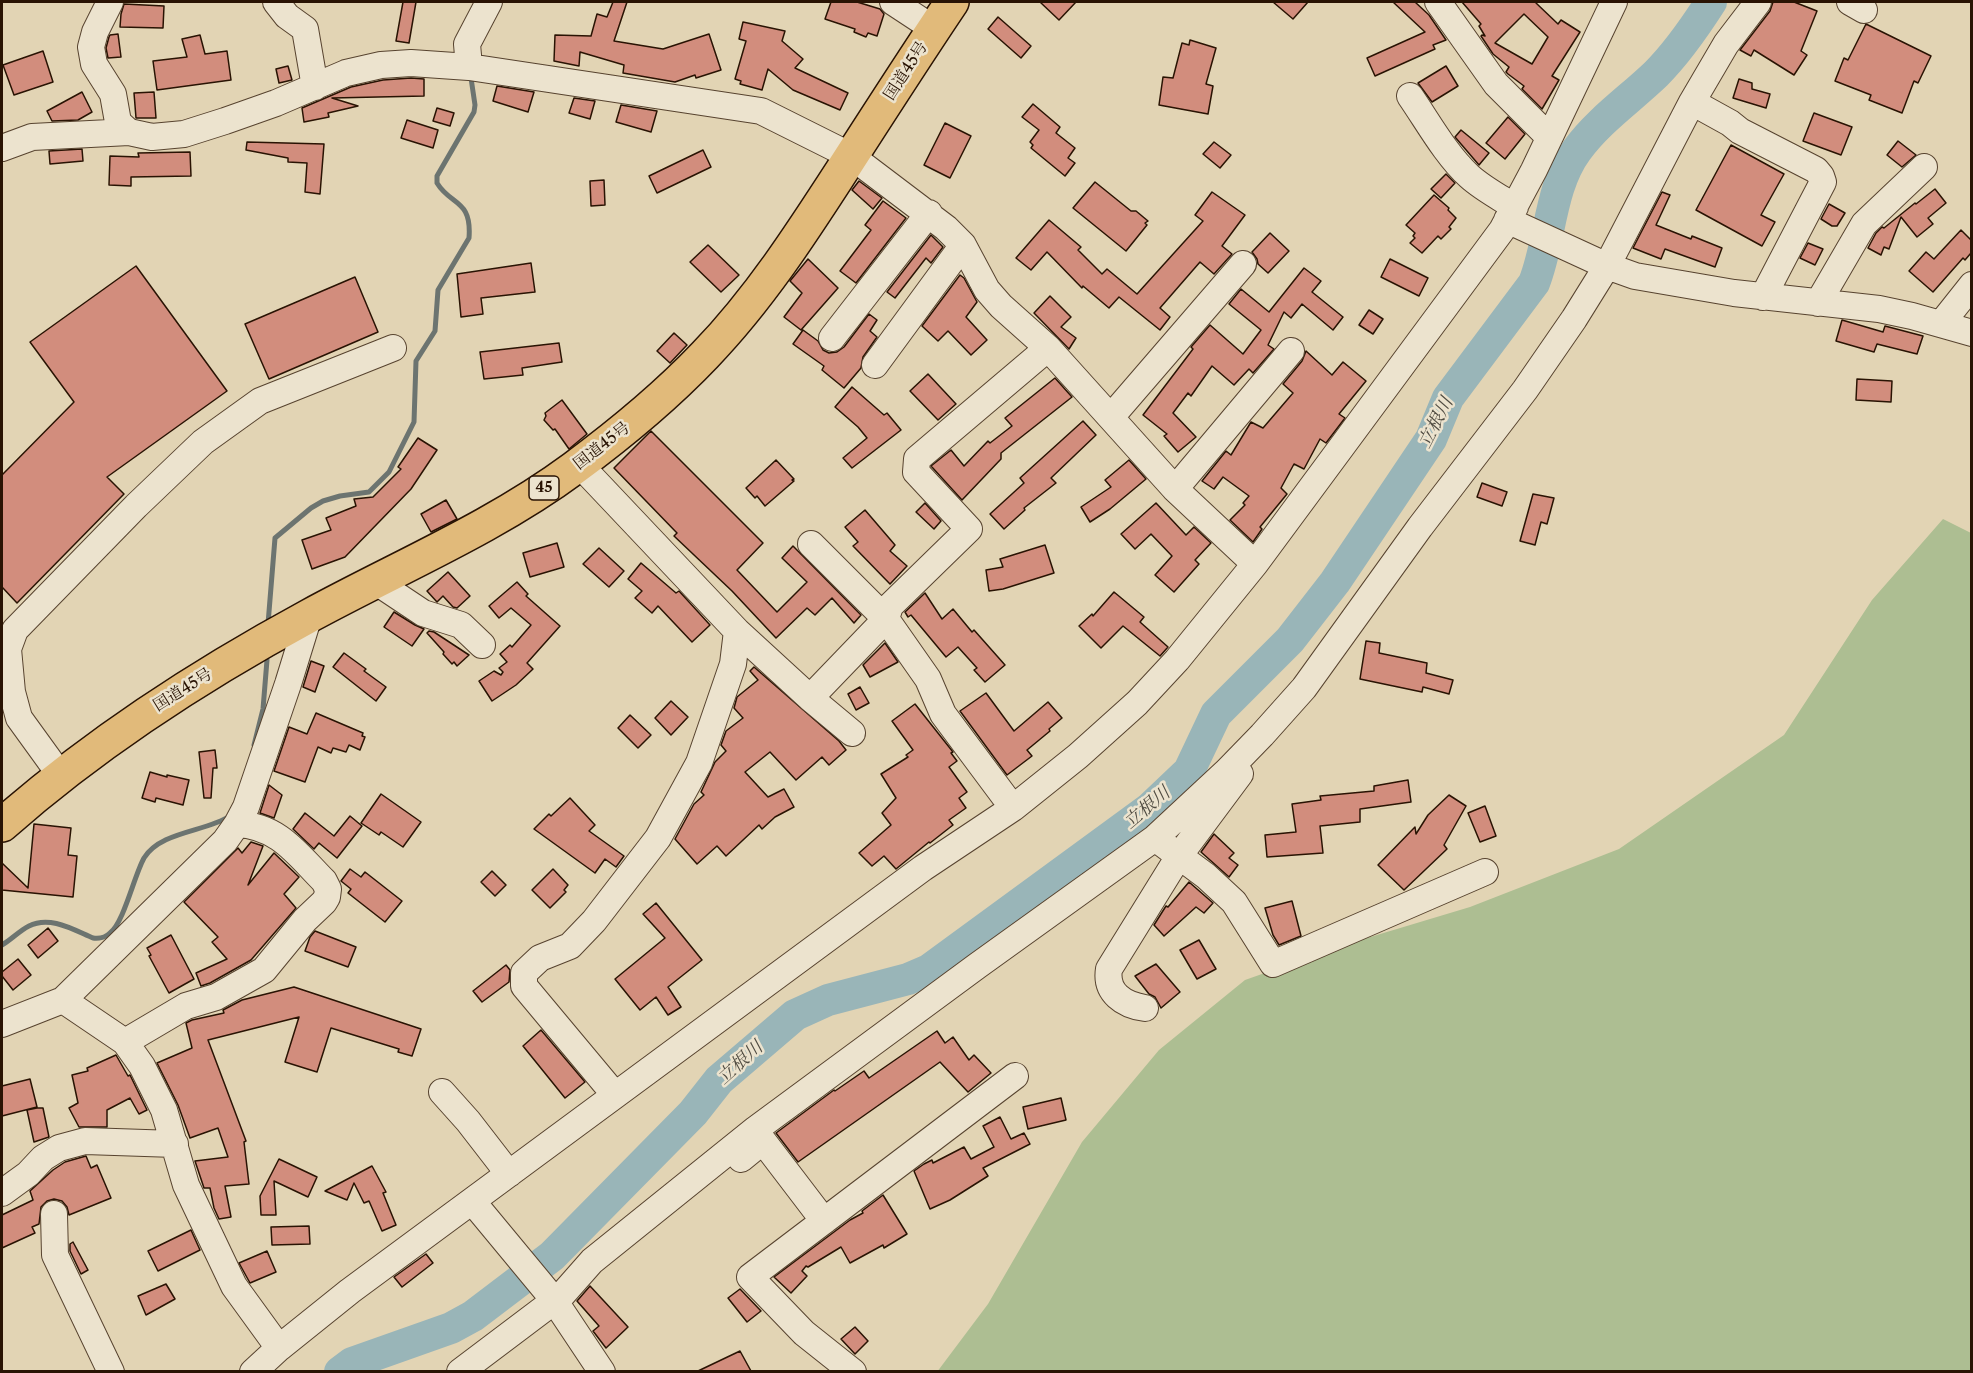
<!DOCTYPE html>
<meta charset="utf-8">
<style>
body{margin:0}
#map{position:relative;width:1973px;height:1373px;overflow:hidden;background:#e2d4b4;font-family:"Libre Caslon Text",serif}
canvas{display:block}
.frame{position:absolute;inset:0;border:3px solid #291303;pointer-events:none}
</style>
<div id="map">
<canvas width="1973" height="1373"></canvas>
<div class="frame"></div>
</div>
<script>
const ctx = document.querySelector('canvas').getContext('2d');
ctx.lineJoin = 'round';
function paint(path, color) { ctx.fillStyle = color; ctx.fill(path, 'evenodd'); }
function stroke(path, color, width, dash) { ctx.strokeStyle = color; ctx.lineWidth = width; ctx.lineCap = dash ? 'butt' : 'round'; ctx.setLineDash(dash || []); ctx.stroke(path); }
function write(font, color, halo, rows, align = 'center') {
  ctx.font = font + ' "Libre Caslon Text","Noto Serif JP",serif'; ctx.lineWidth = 5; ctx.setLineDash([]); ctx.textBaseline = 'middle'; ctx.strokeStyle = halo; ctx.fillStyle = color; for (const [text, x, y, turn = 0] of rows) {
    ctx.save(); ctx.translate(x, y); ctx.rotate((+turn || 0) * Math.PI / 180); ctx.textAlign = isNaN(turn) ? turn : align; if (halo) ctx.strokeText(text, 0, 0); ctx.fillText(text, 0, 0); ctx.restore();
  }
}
paint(new Path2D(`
 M1943 519 1971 533V1371L937 1372 988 1304 1082 1142 1159 1050 1245 980 1347 944 1470 907 1619 849 1784 735 1872 600Z`), '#adbe92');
stroke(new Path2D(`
 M268 624 275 538 311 508 323 501 340 496 369 492 389 472 414 422 416 361 435 331 438 290 469 238C472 199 451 206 437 183V176L474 112 475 105 471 78
 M254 745 263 709 267 660
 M2 945C11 940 19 931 29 926 50 915 74 930 93 938 99 939 106 937 110 933 124 922 134 876 144 858 161 831 206 832 230 816`), '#6c7470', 5);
stroke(new Path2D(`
 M340 1372 352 1363 451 1328 473 1316 552 1256 693 1113 719 1080 795 1015 828 1000 908 979 929 970 1149 809 1189 771 1216 714 1290 640 1335 582 1431 439 1448 398 1534 283C1551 240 1549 188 1577 150 1599 120 1630 99 1656 74 1678 52 1695 27 1711 2`), '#99b5b8', 32);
const building = new Path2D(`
 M403 2H416L409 43 396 41Z
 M613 2H627L614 41 663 49 709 34 721 70 696 78 695 75 675 82 623 73 624 65 580 52 579 66 554 61 555 35 591 36 597 14 607 17Z
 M831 2H857L880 9 884 14 877 36 868 33 866 37 854 32 855 29 825 19Z
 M1040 2H1076L1059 20Z
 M1273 2H1308L1293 19Z
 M1393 2H1415L1429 15 1446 40 1433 45 1435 49 1375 76 1367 58 1425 32Z
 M1462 2H1538L1536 3 1558 24 1561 20 1580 32 1552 76 1559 80 1542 109 1522 89 1524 86 1508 74 1506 72 1509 67 1493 54 1481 36 1482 35 1485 36 1479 26 1481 24ZM1524 14 1548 37 1532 64 1495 43Z
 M1773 2H1794L1817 11 1801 51 1807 55 1794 75 1754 50 1751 56 1740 50 1770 11Z
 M124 4 164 6 163 28 120 27 121 14Z
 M998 17 1031 46 1021 58 988 29Z
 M743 22 785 31 782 41 803 59 795 68 848 93 840 110 793 90 768 69 762 90 740 84 741 81 735 79 746 41 739 39Z
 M1866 24 1931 56 1918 83 1914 81 1902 113 1869 100 1871 95 1835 81 1844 58 1848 60Z
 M118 34 121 57 108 58 106 48 109 37 110 35Z
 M200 35 205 54 227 51 231 80 157 90 153 61 187 57 182 39Z
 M1190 40 1216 48 1206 84 1213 86 1208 114 1159 105 1163 77 1173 78 1182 43 1189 45Z
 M43 51 53 82 14 95 3 65Z
 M288 66 292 80 279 83 276 69Z
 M1446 66 1458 86 1432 102 1418 83Z
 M411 78 424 79V96L332 98 358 106 328 113 329 117 304 122 302 108 351 87 383 80Z
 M1739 79 1752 83V89L1770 94 1766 108 1733 98Z
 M497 86 534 92 528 112 493 101Z
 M82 92 92 112 78 120 52 121 47 111Z
 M154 92 156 118H136L134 93Z
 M574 98 595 101 590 119 569 113Z
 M1033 104 1060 127 1056 133 1075 148 1068 158 1075 163 1065 176 1031 148 1033 145 1030 142 1039 130 1022 117Z
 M621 105 657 111 651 132 616 122Z
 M437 108 454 113 450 126 433 121Z
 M1814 113 1852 127 1841 155 1803 141Z
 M1508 117 1525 134 1505 159 1486 143Z
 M407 120 438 130 433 148 401 138Z
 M945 123 971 136 950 178 924 165Z
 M1461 130 1489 153 1479 165 1455 137Z
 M1898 141 1916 155 1902 167 1887 155Z
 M247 142 324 144 320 194 305 192 307 163 288 162V158L246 150Z
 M1214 142 1231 155 1220 168 1203 154Z
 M1731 145 1784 174 1761 215 1775 222 1762 246 1696 210Z
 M82 149 83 161 50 164 49 151Z
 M703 150 711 167 657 193 649 176Z
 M190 152 191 176 131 177V186L109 185 110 156 139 157 138 153Z
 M1446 174 1455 183 1441 198 1431 189Z
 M604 180 605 205 591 206 590 181Z
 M859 181 882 198 873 209 852 190Z
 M1095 182 1131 211H1136L1148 221 1145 223 1147 225 1126 251 1073 208Z
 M1935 189 1946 203 1928 218 1933 224 1917 237 1901 217 1889 249 1884 247 1881 255 1868 248 1876 233 1882 227 1884 228 1915 203 1916 204Z
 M1212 192 1245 215 1222 246 1232 254 1214 274 1200 262 1160 308 1170 317 1160 330 1119 297 1109 308 1083 286 1082 288 1047 252 1031 270 1016 258 1049 220 1081 247 1078 250 1102 274 1107 269 1137 294 1203 221 1195 215Z
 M1662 192 1670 195 1656 225 1691 239 1692 236 1722 248 1715 267 1665 249 1661 259 1633 248Z
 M1434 195 1449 208 1448 210 1456 218 1449 227 1451 229 1441 239 1438 236 1422 253 1410 243 1415 238 1413 236 1415 233 1406 225Z
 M883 201 906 218 856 283 840 271 871 230 865 225Z
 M1829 204 1845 213 1837 226H1832L1821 219Z
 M1961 230 1971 240V253L1965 260 1963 258 1933 292 1909 271 1926 252 1934 259Z
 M1270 233 1289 251 1268 273 1258 264 1257 259 1252 252Z
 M931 235 943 247 931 263 926 258 895 298 887 292Z
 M1808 243 1823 249 1815 265 1800 258Z
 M708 245 739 275 721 292 690 262Z
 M808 259 838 288 801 330 784 317 802 293 790 281Z
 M1390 259 1428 278 1419 296 1381 277Z
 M531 263 535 292 481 298 483 314 461 317 457 274Z
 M136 266 227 391 107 477 124 494 17 603 2 587V475L74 402 30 342Z
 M1304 268 1321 281 1312 292 1343 317 1333 330 1302 304 1291 318 1284 312 1268 345 1274 349 1253 373 1249 369 1234 385 1212 366 1191 396 1188 393 1173 413 1196 437 1178 452 1164 436 1167 434 1143 415 1193 349 1191 347 1210 325 1243 354 1261 330 1229 304 1241 289 1269 312Z
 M960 275 964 278 977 302 966 317 987 340 971 355 948 331 938 341 922 326Z
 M355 277 378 332 269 379 245 324Z
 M1050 296 1071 317 1061 327 1076 338 1069 349 1034 313Z
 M1369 310 1383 319 1373 334 1359 325Z
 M869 314 877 320 870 331 877 337 863 357 861 368 844 388 822 370 824 366 793 344 803 330 818 341 823 350 829 353 837 352 844 347Z
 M1842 320 1883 332 1885 326 1923 336 1917 354 1877 344 1874 352 1836 341Z
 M674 333 687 345 670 363 657 351Z
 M559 343 562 362 522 368 523 375 484 379 480 352Z
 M1306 351 1332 375 1343 362 1366 381 1339 414 1345 418 1326 443 1320 439 1304 469 1294 464 1281 488 1287 494 1260 527 1262 529 1253 542 1230 520 1245 505 1243 503 1249 496 1223 477 1214 489 1202 481 1226 451 1231 455 1251 422 1263 428 1293 393 1283 384 1302 361Z
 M928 374 956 404 938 420 910 391Z
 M1055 378 1072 397 1001 453V459L962 500 931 466 951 450 964 466 988 441 990 443 1012 426 1005 418Z
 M1857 379 1892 381 1891 402 1856 400Z
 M852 387 884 415 887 413 901 430 852 468 843 458 867 438 858 427 835 407Z
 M562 400 587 434 569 449 555 429 553 430 544 420 546 416 545 413Z
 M1083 421 1096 435 1051 478 1056 483 1024 508 1025 510 1004 529 990 514 1024 483 1020 478Z
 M651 431 763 543 737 570 777 612 807 582 782 558 793 546 861 615 854 623 832 598 815 615 807 608 776 638 732 591 674 536 677 533 614 468Z
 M418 438 437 450 411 489 345 557 312 569 302 540 331 530 326 518 356 506 354 499 373 497 401 469 398 467Z
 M776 460 794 479 792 480 794 481 765 506 757 496 755 498 746 488Z
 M1129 460 1146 479 1110 509 1090 522 1081 507 1111 487 1105 480Z
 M1482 483 1507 492 1502 506 1477 497Z
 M1533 494 1554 498 1547 524 1541 522 1535 545 1520 541Z
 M446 500 457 519 431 532 421 514Z
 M925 503 941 521 934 529 916 512Z
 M1156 503 1186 535 1194 527 1211 543 1195 560 1199 564 1174 592 1155 575 1172 556 1151 534 1135 549 1121 534Z
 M865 510 895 545 890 551 907 566 890 584 853 546 858 542 845 527Z
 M557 543 564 567 530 577 523 553Z
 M1045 545 1054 573 1003 589 989 591 986 570 1003 567 1000 559Z
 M599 548 624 571 609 587 583 564Z
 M641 563 676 593 679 591 710 625 692 642 658 606 652 613 635 598 642 591 628 579Z
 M448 572 470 596 457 608 453 607 443 596 437 602 427 591Z
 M517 582 528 594 526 596 560 626 527 663 533 669 516 685 492 701 479 681 494 671 501 675 503 672 499 668 507 662 500 654 510 645 512 647 531 625 511 608 499 618 489 606Z
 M1114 592 1144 617 1140 622 1168 647 1160 656 1123 626 1101 648 1079 626 1092 614 1093 616Z
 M925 593 942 619 953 609 972 632 974 630 1005 665 985 682 974 670 977 668 958 647 946 657 911 615 908 617 905 612Z
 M394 612 415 625 424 629 412 646 384 627Z
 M429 631 434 632 469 655 457 666 454 662 452 664 443 654 444 652 427 633Z
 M1366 641 1380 643 1379 653 1427 663 1426 673 1453 680 1449 694 1423 687 1422 692 1360 679Z
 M885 643 898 662 870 677 863 665Z
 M344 653 366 669 364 671 386 687 376 701 333 667Z
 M311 661 324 666 315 692 303 687Z
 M754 667 839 741 846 750 829 765 822 757 796 780 770 752 745 772 768 797 784 789 794 807 775 817 762 829 759 825 726 856 717 846 697 864 675 839 694 804 704 795 701 792 715 762 726 751 721 745 726 731 743 718 734 708 737 697 758 680 750 671Z
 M860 687 869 703 856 710 848 694Z
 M986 693 1014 731 1048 702 1062 718 1049 729 1050 731 1027 750 1032 756 1007 775 960 711Z
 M671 701 688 717 671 735 655 718Z
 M915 704 953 752 951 753 957 761 949 767 967 792 959 798 966 808 949 820 953 825 930 843 929 842 896 869 884 856 872 866 859 853 891 825 882 813 896 798 881 774 908 757 906 755 913 750 892 721Z
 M316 713 363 733 362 736 365 737 360 750 349 745 346 752 333 748 331 753 318 747 305 782 274 771 289 727 307 734Z
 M630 715 651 735 638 748 618 728Z
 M215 750 217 768H213L211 798H204L199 752Z
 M150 772 167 777V775L189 780 183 805 156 798 155 802 142 798Z
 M1408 780 1411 802 1360 809V822L1320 826 1323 853 1267 857 1265 835 1296 832 1292 804 1321 800 1320 796 1374 791V786Z
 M269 785 282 795 274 818 260 813Z
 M381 794 421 822 403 847 381 832 379 835 361 823Z
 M1449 795 1466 806 1444 845 1447 849 1404 890 1378 865 1415 827 1416 834 1428 815Z
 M570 798 595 825 589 831 624 856 616 867 605 859 595 873 534 829 549 814 551 816Z
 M1485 806 1496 836 1480 842 1468 813Z
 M305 813 334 836 350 816 362 826 337 858 319 843 314 849 293 829Z
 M34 824 71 828 68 855 77 856 73 897 2 890V863L28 888Z
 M1214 834 1234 853 1229 858 1238 865 1229 877 1201 852Z
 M251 842 263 846 248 885 274 853 299 877 284 894 296 908 251 960 210 983 201 986 196 973 227 959 212 942 218 937 184 902 238 848 242 853Z
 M350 869 361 877 365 872 402 901 385 922 348 893 351 889 341 881Z
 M553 869 568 885 564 890 566 892 550 908 532 890Z
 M492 871 506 885 495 896 481 882Z
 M1189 882 1213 903 1204 913 1196 907 1164 936 1154 925 1166 906 1168 907Z
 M1292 901 1301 936 1279 945 1273 935 1265 908Z
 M656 903 702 960 668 987 681 1007 668 1015 656 997 640 1010 615 979 665 938 643 914Z
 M48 928 58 941 38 958 28 945Z
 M315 931 356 947 348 967 305 951 310 937Z
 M171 935 194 979 169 993 149 956 151 955 147 948Z
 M1199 940 1216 969 1197 979 1180 950Z
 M18 959 31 975 13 990 2 976V972Z
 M1156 964 1180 992 1161 1008 1155 997 1149 994 1135 976Z
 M506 965 510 970 509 982 482 1002 473 991Z
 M294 987 421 1029 412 1056 398 1052 399 1049 331 1028 317 1072 285 1062 299 1017 208 1040 246 1141 244 1142 249 1184 225 1186 231 1217 219 1219 214 1208 210 1188H204L195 1161 228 1157 218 1128 190 1138 178 1105 157 1063 192 1048 186 1023 192 1020 224 1013 223 1010 242 1000Z
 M541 1030 585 1082 565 1098 523 1046Z
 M937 1031 945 1043 953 1037 969 1060 974 1055 991 1073 968 1092 940 1062 798 1162 776 1133 834 1090 835 1091 864 1071 869 1078Z
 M116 1055 128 1076 130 1075 147 1110 139 1114 130 1098 107 1110V1127H79L69 1108 78 1103 72 1075 88 1071 87 1068Z
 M30 1079 37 1107 2 1116V1086Z
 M1061 1098 1066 1120 1028 1129 1023 1107Z
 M37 1108H43L49 1137 34 1142 27 1110Z
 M1000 1117 1011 1139 1024 1133 1030 1144 983 1168 988 1176 950 1200 930 1209 914 1171 924 1164 932 1160 933 1163 964 1147 971 1159 994 1147 983 1126Z
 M86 1156 91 1168 97 1165 111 1198 69 1215 67 1207 62 1201 54 1199 47 1201 41 1207 39 1224 32 1227 35 1233 2 1248V1215L33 1200 30 1191 53 1170 65 1162Z
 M279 1159 317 1177 308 1197 274 1181 276 1215H261L260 1196Z
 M372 1166 386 1192 383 1193 396 1225 382 1231 369 1201 364 1203 354 1183 347 1200 325 1191Z
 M883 1195 907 1234 884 1248 883 1245 850 1263 841 1247 808 1267 806 1266 802 1271 807 1276 791 1293 774 1277 850 1220 863 1213 862 1211Z
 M309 1226 310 1244 272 1245 271 1227Z
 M191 1230 200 1250 158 1271 148 1251Z
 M73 1242 88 1270 81 1274 70 1251V1244Z
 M267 1251 276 1272 250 1283 239 1263Z
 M426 1254 433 1263 402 1287 394 1277Z
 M166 1284 175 1299 146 1315 138 1296Z
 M590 1286 628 1327 606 1348 593 1331 599 1326 577 1301Z
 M740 1289 761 1311 747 1322 728 1298Z
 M855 1327 868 1341 855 1354 841 1339Z
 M740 1351 751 1371H698Z`);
paint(building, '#d28d7d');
stroke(building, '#291303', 1.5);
const minor = new Path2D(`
 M110 2 95 32 91 47 94 64 113 94 118 122 129 132 152 137 184 134 225 121 276 103 346 73 381 65 411 63 469 67 761 111 851 156 946 228 963 245 987 290 1001 306 1048 348 1175 489 1255 564
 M276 2 287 16 305 29 315 87
 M893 2 934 29
 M1438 2 1496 84 1549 137
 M1850 2 1864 10
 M469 67 467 44 489 2
 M1410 96C1428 122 1446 155 1469 176 1482 188 1499 197 1515 207
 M1692 102 1730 123 1740 131 1816 170 1821 176 1823 182 1763 297
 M2 148 32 137 129 132
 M1507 220 1607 266 1635 276 1734 293 1879 309 1912 316 1972 333
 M1818 303 1864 224 1924 167
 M1941 324 1972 285
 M832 338 929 213
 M875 365 963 245
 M1111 417 1243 264
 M579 464 737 631 733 664 699 763 658 838 594 921 570 946 540 958 524 973V986L615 1095
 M1175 489 1291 351
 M811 544 886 619 928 679 943 714 1013 808
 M375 581 423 613 461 625 482 645
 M737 631 810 698 886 619 890 606 969 529 916 472 917 459 1048 348
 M810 698 852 733
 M61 776 19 718 12 692 8 649 15 630 136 506 203 442 260 401 393 348
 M1155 838 1206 876 1234 902 1273 964 1485 872
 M63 1000 125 1042 142 1066 164 1110 186 1185 234 1286 279 1348
 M1145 1008C1124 1005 1105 993 1109 969L1179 856 1240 774
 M2 1024 63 1000 225 841 237 824 246 807 288 684 309 616
 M125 1042 186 1006 216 997 264 970 305 920 324 902 327 897 328 889 324 881C297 854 279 826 237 824
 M442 1092 468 1121 509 1174
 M741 1159 763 1141 824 1221
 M2 1193 28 1174 43 1158 59 1148 85 1141 175 1144
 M472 1201 554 1300 602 1372
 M54 1214 55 1255 111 1372
 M253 1372 279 1348 350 1291 923 868 1013 808 1078 756 1137 703 1177 660 1255 564 1502 230 1534 170 1614 2
 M460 1372 562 1295 592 1261 756 1129 977 966 1155 838 1227 771 1262 735 1304 688 1420 527 1525 390 1574 319 1607 266 1692 102 1726 44 1758 2
 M853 1372 804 1333 750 1277 1015 1076`);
const highway = new Path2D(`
 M2 825C95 743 200 675 309 616 397 568 493 528 574 468 620 434 665 397 705 355 759 299 801 234 843 169 879 113 915 57 952 2`);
stroke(minor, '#57432f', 28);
stroke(highway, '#291303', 36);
stroke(minor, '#ece3ce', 26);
stroke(highway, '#e1ba7a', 33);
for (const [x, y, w] of [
 [544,488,30]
]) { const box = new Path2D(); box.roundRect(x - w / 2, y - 12, w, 24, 4.5); ctx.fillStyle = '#ece3ce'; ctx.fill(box); stroke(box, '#291303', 1.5); }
write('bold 15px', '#291303', null, [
 ["45",544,488]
]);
write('16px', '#291303', '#ece3ce', [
 ["国道45号",906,71,-57],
 ["国道45号",602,446,-38],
 ["国道45号",183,690,-32]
]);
write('italic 18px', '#504c42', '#ece3ce', [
 ["立根川",1436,423,-63],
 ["立根川",1147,808,-40],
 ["立根川",740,1063,-42]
]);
</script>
